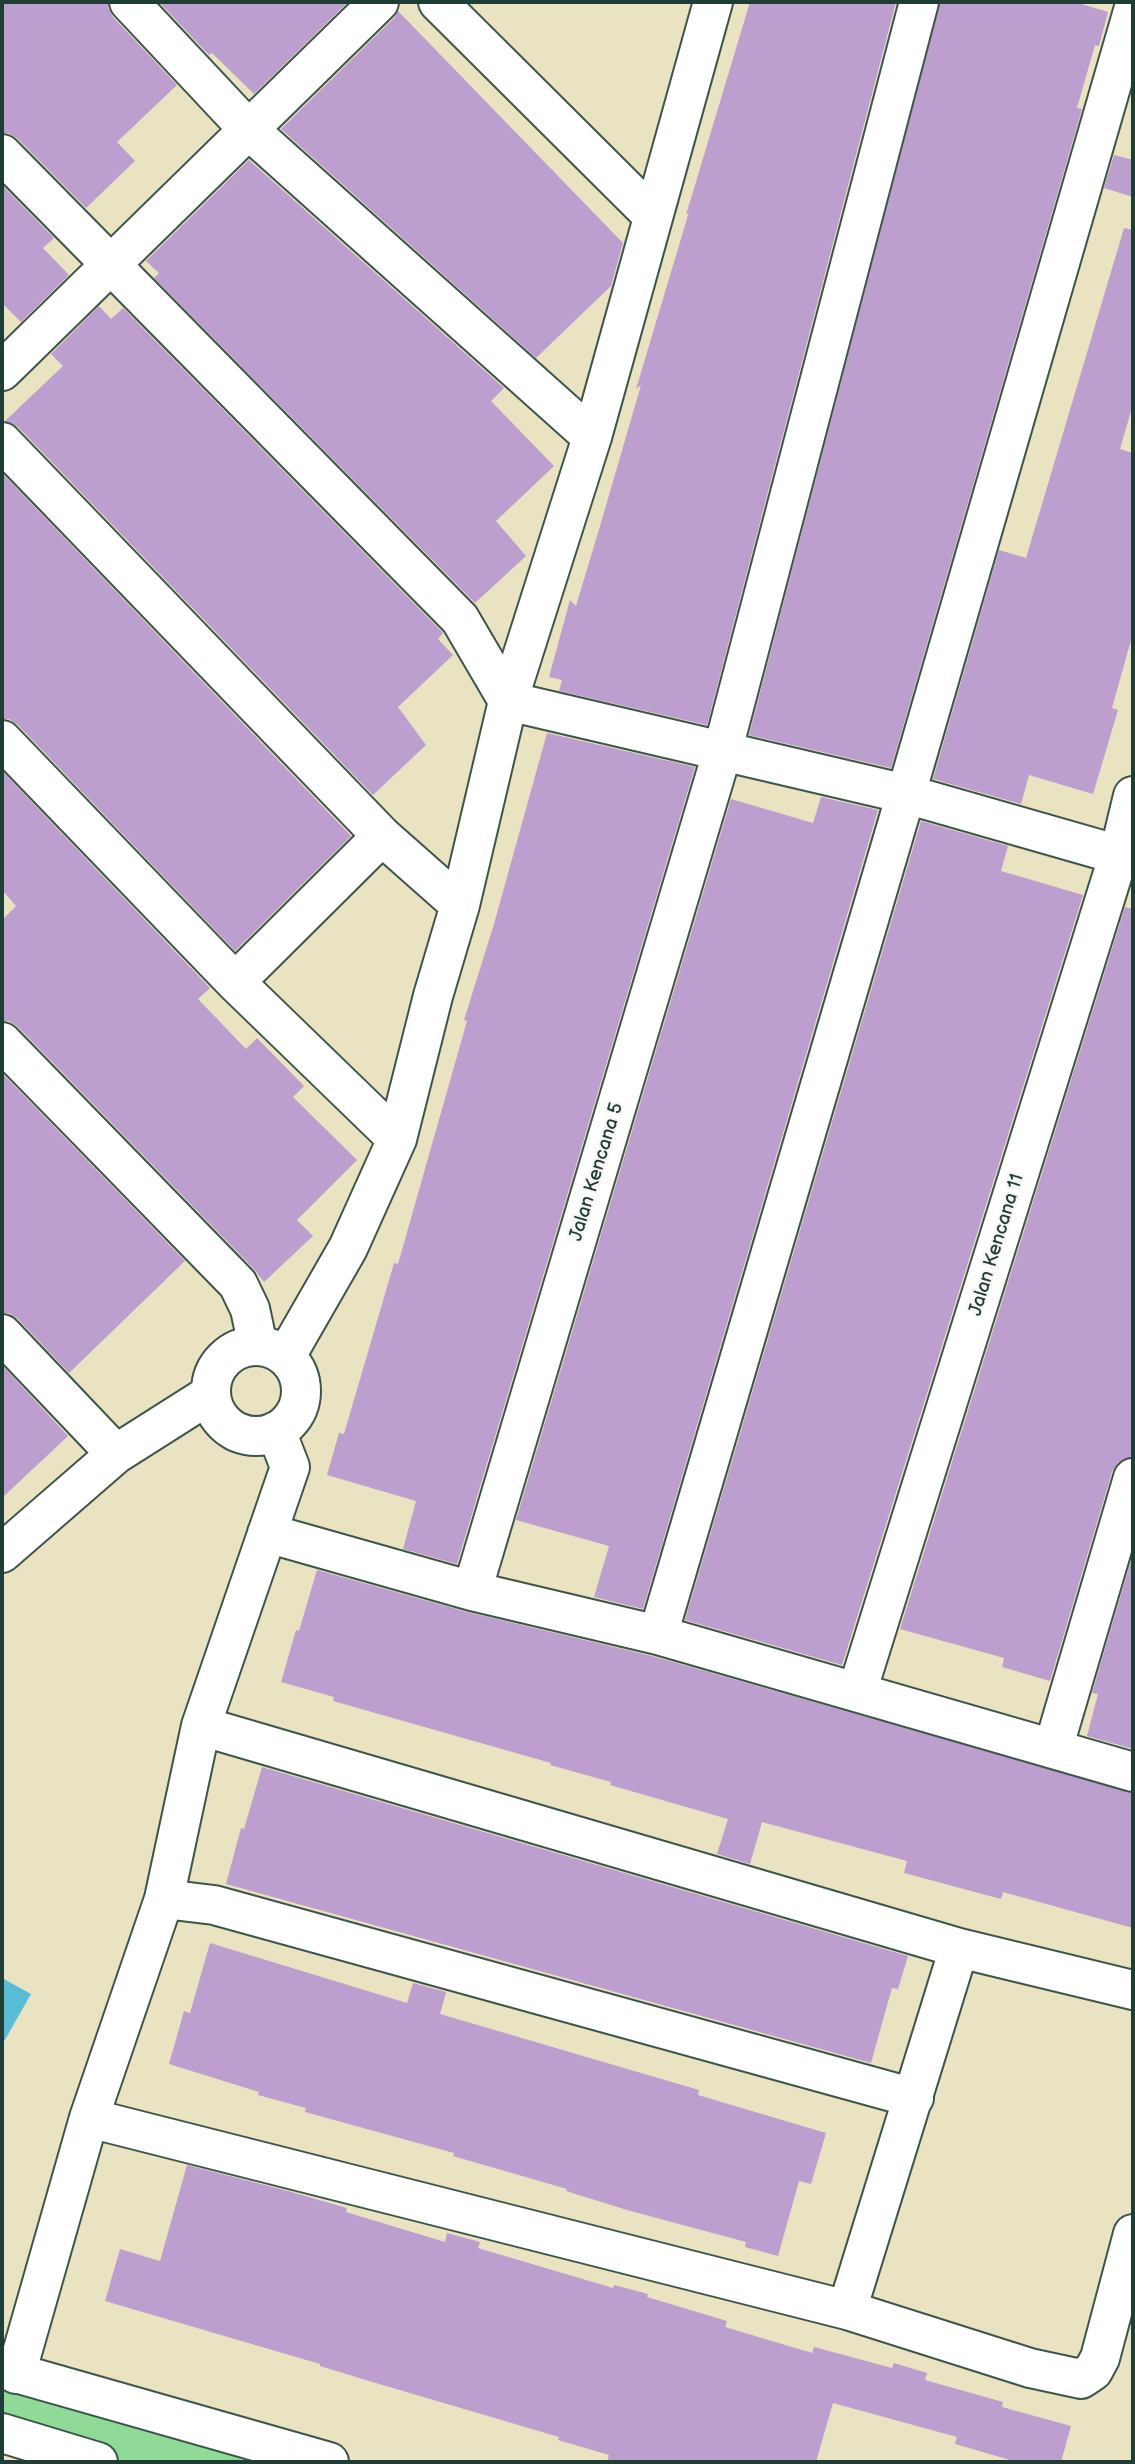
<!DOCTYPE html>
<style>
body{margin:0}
#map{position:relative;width:1135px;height:2464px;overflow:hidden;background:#eae3c2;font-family:"Balsamiq Sans",sans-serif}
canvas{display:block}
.frame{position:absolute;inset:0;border:4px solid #1f3d34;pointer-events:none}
</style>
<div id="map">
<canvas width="1135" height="2464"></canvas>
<div class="frame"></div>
</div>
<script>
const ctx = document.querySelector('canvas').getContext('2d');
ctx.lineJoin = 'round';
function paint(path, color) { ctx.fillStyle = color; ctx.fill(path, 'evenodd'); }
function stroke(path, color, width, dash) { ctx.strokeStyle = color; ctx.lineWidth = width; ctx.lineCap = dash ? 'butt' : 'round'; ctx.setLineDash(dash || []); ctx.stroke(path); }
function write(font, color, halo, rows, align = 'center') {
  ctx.font = font + ' "Balsamiq Sans",sans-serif'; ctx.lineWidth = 5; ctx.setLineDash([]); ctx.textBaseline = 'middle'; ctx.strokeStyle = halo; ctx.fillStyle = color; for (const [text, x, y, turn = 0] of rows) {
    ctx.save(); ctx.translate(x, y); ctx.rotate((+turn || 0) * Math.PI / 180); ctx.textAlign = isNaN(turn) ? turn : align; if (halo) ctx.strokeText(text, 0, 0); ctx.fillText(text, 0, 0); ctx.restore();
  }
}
paint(new Path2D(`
 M2 2369 329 2462H98L2 2433Z`), '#8fda96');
paint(new Path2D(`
 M2 1978 31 1994 2 2045Z`), '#5abdd8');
paint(new Path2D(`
 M2 2H108V8L113 17 177 85 117 142 135 161 86 208 18 139 8 133H2Z
 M159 2H348L254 94 212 53 209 55Z
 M750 2H896L707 725 559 691 562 680 549 677 570 600 576 606 603 516 641 385 636 389 689 212 686 215Z
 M940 2H1075L1108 12 1099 46 1095 45 1077 108 1082 109 891 768 749 735Z
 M398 11 623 243 611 286 536 358 281 129 394 18Z
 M1114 155 1133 160V197L1104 188Z
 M249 160 504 388 491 401 554 466 496 521 526 556 475 603 154 278 159 273 146 261Z
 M2 185 54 238 43 248 69 275 21 322 2 303Z
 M1124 228 1133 230V404L1120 449 1133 453V633L1112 708 1118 710 1093 794 1029 775 1021 804 933 779 999 550 1026 558Z
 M99 306 111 319 123 308 443 633 438 639 453 655 398 707 426 745 373 795 18 427 5 421 63 366 51 354Z
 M2 473 351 836 235 951 18 725 9 719H2Z
 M547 733 695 767 457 1564 403 1549 416 1501 327 1475 339 1433 344 1434 394 1263 398 1264 467 1021 464 1020 494 924Z
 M2 771 210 988 198 999 246 1049 257 1038 304 1086 293 1097 357 1160 297 1220 313 1236 264 1282 254 1269 18 1027 9 1021H2V920L16 906 2 890Z
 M821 797 878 810 643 1609 594 1597 609 1546 516 1520 731 799 813 823Z
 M921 821 1008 846 1001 871 1083 895 842 1665 685 1620Z
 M1125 907 1133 909V1457L1118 1462 1112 1472 1050 1681 1002 1667 1004 1658 900 1629Z
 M2 1073 185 1261 69 1373 18 1319 9 1313H2Z
 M2 1365 68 1436 2 1498Z
 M1133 1554V1749L1087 1736 1098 1694 1092 1693Z
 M317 1570 467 1612 652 1656 1133 1793V1928L1003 1892 1001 1899 904 1873 907 1861 762 1822 750 1864 717 1854 728 1819 610 1785 611 1782 550 1765 551 1763 333 1701 334 1697 281 1682 296 1630 299 1631Z
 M262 1767 908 1956 898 1989 892 1988 871 2063 226 1884 241 1828 244 1829Z
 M210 1943 407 2003 413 1983 446 1992 440 2014 699 2090 698 2095 826 2133 811 2184 799 2181 778 2256 745 2247 746 2242 627 2210 566 2191 567 2189 453 2156 454 2153 305 2112 306 2108 258 2095 259 2092 169 2064 184 2011 190 2013Z
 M187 2165 288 2191 347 2208 346 2212 445 2242 447 2233 480 2242 478 2248 613 2288 614 2285 648 2294 647 2297 727 2321 725 2327 812 2353 814 2347 892 2368 894 2363 927 2373 925 2380 1003 2402 1002 2407 1071 2426 1061 2462H1017L955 2444 957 2437 833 2403 816 2462H607L609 2455 558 2440 559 2437 369 2381 320 2366V2364L105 2301 120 2249 160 2261Z`), '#bc9ecf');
const minor = new Path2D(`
 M129 2 249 130 592 437
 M438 2 653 216
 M2 154 460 619 508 701 906 794 1133 859
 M2 371 379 2
 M2 442 382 836 460 905
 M2 740 235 982 397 1139
 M235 982 382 836
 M2 1042 238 1284 250 1309 258 1346
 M2 1334 116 1454
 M211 1391a45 45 0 1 1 90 0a45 45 0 1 1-90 0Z
 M286 1356 348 1248 397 1139 433 996 460 905 508 701 592 437 713 2
 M267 1533 472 1591 658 1635 1133 1772
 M2 1553 116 1454 209 1395
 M472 1591 722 753 919 2
 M658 1635 906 794 1133 11
 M857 1692 1119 854 1133 796
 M201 1726 959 1948 1133 1990
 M1053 1749 1133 1478
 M164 1899 214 1905 914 2098
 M89 2118 847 2310 1030 2368 1081 2379 1093 2371 1100 2358 1133 2234
 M847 2310 959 1948
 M2 2369 329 2462
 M16 2374 89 2118 164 1899 201 1726 290 1467 276 1431
 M2 2433 98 2462`);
stroke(minor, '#3d5649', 42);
stroke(minor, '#fff', 38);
write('19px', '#1f3d34', '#f6f6f2', [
 ["Jalan Kencana 5",597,1172,-73],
 ["Jalan Kencana 11",997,1245,-73]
]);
</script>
